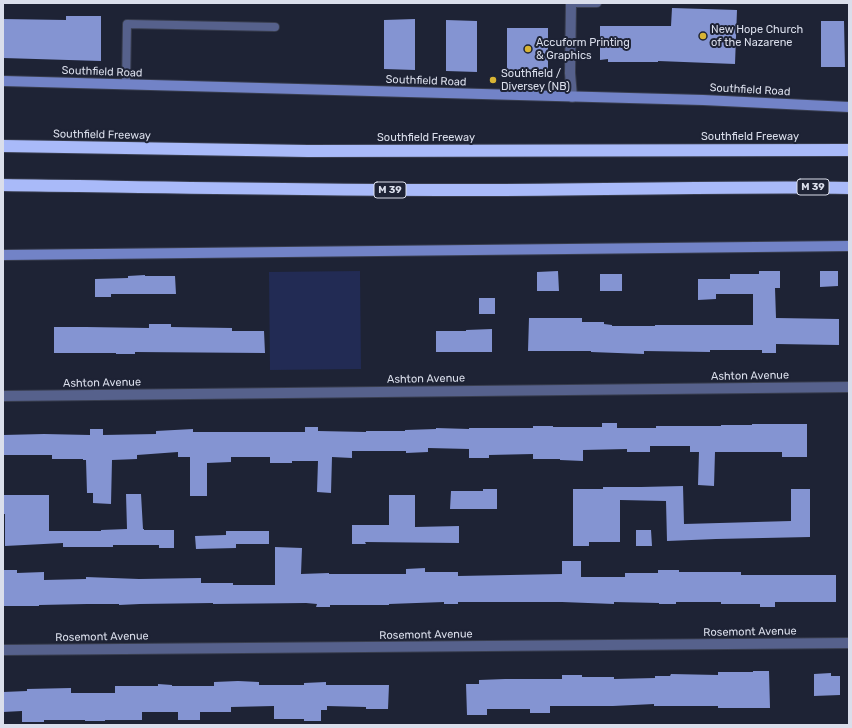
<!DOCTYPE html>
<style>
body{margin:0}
#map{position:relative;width:852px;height:728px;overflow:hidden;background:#1e2335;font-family:Rubik,sans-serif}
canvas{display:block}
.frame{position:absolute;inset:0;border:4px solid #dadeeb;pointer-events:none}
</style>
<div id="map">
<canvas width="852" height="728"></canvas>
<div class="frame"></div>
</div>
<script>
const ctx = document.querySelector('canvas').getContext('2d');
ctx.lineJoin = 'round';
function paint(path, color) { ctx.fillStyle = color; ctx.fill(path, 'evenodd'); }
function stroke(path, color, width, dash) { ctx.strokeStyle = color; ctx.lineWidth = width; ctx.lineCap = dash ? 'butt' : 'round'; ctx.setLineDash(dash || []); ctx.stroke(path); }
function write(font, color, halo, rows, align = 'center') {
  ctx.font = font + ' Rubik,sans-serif'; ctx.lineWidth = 4; ctx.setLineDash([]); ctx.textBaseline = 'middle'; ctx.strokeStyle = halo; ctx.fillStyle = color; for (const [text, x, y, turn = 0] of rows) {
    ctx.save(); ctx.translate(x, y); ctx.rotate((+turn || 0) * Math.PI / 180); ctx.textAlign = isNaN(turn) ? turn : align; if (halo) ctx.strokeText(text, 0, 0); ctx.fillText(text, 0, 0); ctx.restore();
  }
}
paint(new Path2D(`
 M360 271 361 369 270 370 269 272Z`), '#222b54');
paint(new Path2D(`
 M672 8 737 10 735 64 658 61V62H608V59L600 60V26H671Z
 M66 16H101V61L3 58V19L66 20Z
 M415 19V70L384 69V20Z
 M446 20 477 21V72L446 71Z
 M821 21H844L845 67H821Z
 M507 28H548V71H507Z
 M558 271 559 291H537V272Z
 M759 271H780V288H775L776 318 839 319V345L776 344V353H762V350H710V352L644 351V354L591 352V351H528L529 318H582V322H604V324L612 325V326H655V325H753V294H716V299L698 300V279H730V274H759Z
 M820 271H838V286L820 287Z
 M600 274H622V291H600Z
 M145 275V276H175L176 294H111V297H95V279L128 278V276Z
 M479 298H495V314H479Z
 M149 324H171V327L232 328V331H264L265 353 135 352V354H116V353H54V327H86L149 328Z
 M492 329V352H436V331H466V330Z
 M602 423H617V428H656V426H721V425H752V424H807V457H782V452H715L714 486 698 485 699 452H690V446H650V452H627V449L583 450V461L560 460V459H533V454L489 455V458H469V449L428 448V452L406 453V451H352V458L332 457 331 493 317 492 318 461H292V463H270V457H231V462L207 463V496H190V457H178V452L137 455V459L112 460 111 504 93 503V493H87L86 460H83V459H52V455H3V435L44 434 90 435V429H103V435L156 434V431L193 429V432H305V427H318V431L366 432V431H405V430L436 429V428L469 429V428H533V426H553V427H602Z
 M683 486 684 524 791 521V489H810V537L716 539 667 541 666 501 620 500V542H589V546H573V489H603V487H641Z
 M483 489H497V509H450L451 491H483Z
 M126 494H141L143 529H144V530H174V548H159V545H113V547H63V543L5 546V514H3V495H49V531H101V530L127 529Z
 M389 495H415V527L459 526V543L365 542 366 544H352V525H389Z
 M636 530H651L652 546H636Z
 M226 531H269V544H236V548L196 549 195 536 226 535Z
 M275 547 302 548 301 574 329 573V574H406V569L425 568V572H458V576L562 574V561H581V577H625V573H658V570H679V572H741V575H836V602H775V607H760V604H721V602H676V604H659V603L614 602V604L562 602H458V604H444V602L389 604V605H330V607H316L317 604 306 603 213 604V603L140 604 119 605V604H87L39 605V606H3V570H17V573L44 572V580L86 579V577L139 579 201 578V583H233V585H275Z
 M753 671H769L770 708H718V706H654V704L613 706H550V713H530V709H487V715H467L466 684H479V680L505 679H562V675H582V677H614V679L655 678V676H670L671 674 718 675V672H753Z
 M831 673V676H840V695L814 696V674Z
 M238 681 259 682V685H304V683L326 682V685H389L388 709H366V707L327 706V710H321V721H304V719H274V706L231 707V712H200V720H178V712H142V720H105V721H85V720H44V722H22V711L3 712V692L27 691V689L71 688V693H115V686H158V684L172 685V686H214V682Z`), '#8494d2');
const lane = new Path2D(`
 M571 3H597
 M126 85 127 24 275 27`);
const street = new Path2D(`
 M571 3 570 73 572 97
 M3 396 849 387
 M3 650 849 643`);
const secondary = new Path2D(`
 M3 81 703 100 849 107
 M3 255 849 246`);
const highway = new Path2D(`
 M3 146 308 151 849 150
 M3 185C149 187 295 190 441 190 577 191 713 186 849 188`);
stroke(lane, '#383d4e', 10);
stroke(street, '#383d4e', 12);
stroke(secondary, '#383d4e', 12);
stroke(highway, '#383d4e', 14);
stroke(lane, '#56618c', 8);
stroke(street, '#56618c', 10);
stroke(secondary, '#7283c7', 10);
stroke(highway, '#a9baf9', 12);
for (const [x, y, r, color] of [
 [703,36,4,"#d8b434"],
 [528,49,4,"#d8b434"],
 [493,80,4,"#d8b434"]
]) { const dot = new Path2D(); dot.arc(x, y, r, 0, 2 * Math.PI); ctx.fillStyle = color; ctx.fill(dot); stroke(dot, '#1e2335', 1.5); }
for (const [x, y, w] of [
 [813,187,32],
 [390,190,32]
]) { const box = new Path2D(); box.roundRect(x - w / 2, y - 8, w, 16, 3); ctx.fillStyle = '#1e2335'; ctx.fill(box); stroke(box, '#dadeeb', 1); }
write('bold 10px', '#dadeeb', null, [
 ["M 39",813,187],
 ["M 39",390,190]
]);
write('11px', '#dadeeb', '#1e2335', [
 ["New Hope Church",711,30],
 ["of the Nazarene",711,43],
 ["Accuform Printing",536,43],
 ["& Graphics",536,56],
 ["Southfield /",501,74],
 ["Diversey (NB)",501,87]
], 'left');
write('11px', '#dadeeb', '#1e2335', [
 ["Southfield Road",102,72,2],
 ["Southfield Road",426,81,2],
 ["Southfield Road",750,90,3],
 ["Southfield Freeway",102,135,1],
 ["Southfield Freeway",750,137],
 ["Southfield Freeway",426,138],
 ["Ashton Avenue",750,376,-1],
 ["Ashton Avenue",426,379,-1],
 ["Ashton Avenue",102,383,-1],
 ["Rosemont Avenue",750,632,-1],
 ["Rosemont Avenue",426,635,-1],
 ["Rosemont Avenue",102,637,-1]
]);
</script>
